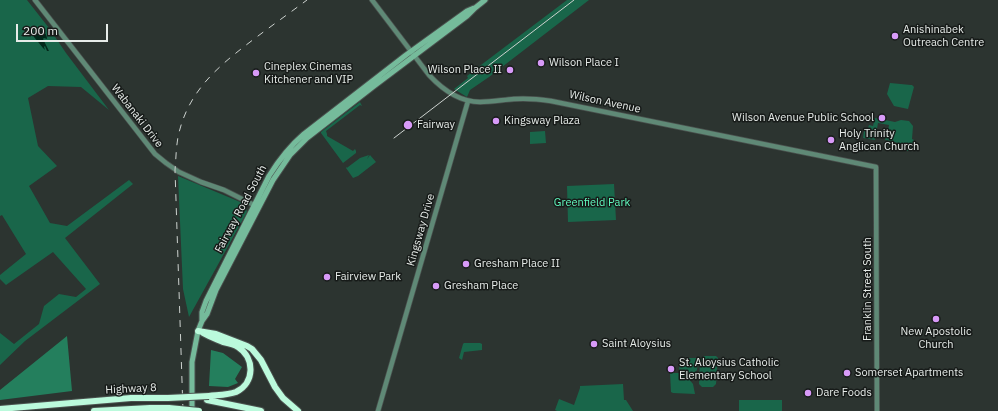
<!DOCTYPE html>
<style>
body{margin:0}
#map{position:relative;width:998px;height:411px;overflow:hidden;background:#2c3430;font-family:"IBM Plex Sans",sans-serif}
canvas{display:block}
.scale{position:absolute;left:16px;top:24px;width:92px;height:18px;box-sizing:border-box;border:2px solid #e7ece9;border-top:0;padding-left:5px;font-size:12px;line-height:14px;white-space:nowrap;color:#e7ece9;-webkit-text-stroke:3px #171b19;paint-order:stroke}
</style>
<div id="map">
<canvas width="998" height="411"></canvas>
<div class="scale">200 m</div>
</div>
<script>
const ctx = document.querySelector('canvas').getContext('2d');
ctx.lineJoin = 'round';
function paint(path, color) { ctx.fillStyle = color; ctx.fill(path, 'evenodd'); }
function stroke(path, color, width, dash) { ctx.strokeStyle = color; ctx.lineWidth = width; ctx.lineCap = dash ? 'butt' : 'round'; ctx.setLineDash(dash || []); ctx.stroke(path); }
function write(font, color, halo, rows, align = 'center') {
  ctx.font = font + ' "IBM Plex Sans",sans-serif'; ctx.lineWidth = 3; ctx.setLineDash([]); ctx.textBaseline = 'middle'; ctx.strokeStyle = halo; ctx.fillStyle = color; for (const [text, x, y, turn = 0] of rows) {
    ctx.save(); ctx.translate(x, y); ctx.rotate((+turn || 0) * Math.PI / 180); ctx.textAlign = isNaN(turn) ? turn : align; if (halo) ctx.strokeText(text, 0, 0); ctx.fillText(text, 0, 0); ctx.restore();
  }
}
paint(new Path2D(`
 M0 0H27L49 28 66 53 109 110 81 87 48 86 28 98 38 146 57 166 29 186 50 223 67 226 129 180 133 184 65 238 100 284 25 341 0 365V333L14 344 39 324 44 306 59 294 76 297 86 289 53 252 6 285 0 279V275L26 254 2 215 0 216Z
 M567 0H589L489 77 470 90 467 97 454 89 468 78 467 76 477 68Z
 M890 83 911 85H912L914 87 908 109 894 106 887 94Z
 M360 102 362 106 360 105 326 131 327 134V136L353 151 355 149 356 151V153L343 163 321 133V132Z
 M875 118 895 122 901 120 909 121 913 126 912 139 914 140 911 151H907V145L885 140 886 136H887L889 125 878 123 875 140 863 138 864 131H867L869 125 873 126Z
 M545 131 546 143 530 144V132Z
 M369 155 367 159 370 155 376 162 358 176 353 178 346 168 347 167 348 168V167L360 158Z
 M178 176 245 204 247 212 189 317 183 289Z
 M614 184 616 220 568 222 567 186Z
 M464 343H480L482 344V350L464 352 462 360 459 358 463 344Z
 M704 356H716L718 358 716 384 713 387H702L699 384 700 360Z
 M680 358H698L697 370 691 377H687L693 384 695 394 673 393 671 392 670 373H679Z
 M623 384 624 400H626L633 411H557L555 410 559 399 574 405 580 388V386Z
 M739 400H782V411H739Z`), '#19664a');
paint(new Path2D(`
 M67 336 72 391 0 400V390Z
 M211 350 223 353 242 367 235 379 238 383 228 387 209 386Z`), '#247f5d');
paint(new Path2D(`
 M36 30C42 29 47 33 47 39L44 38 43 39 49 51H47L45 46 44 47 45 50 43 48 34 37V33Z`), '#02281a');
const tertiary = new Path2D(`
 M35 0 155 154 166 163 179 172 201 182 224 190 254 205
 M372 0 429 75C442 89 459 102 480 102 491 102 502 100 514 99 526 98 538 99 551 101L876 167 877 411
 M378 411 468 101`);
const secondary = new Path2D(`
 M202 320V312L206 301 269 176C279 160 290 146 304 134L406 55 467 11 474 8
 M192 411V362L198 331 202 321 207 314 216 290 273 180 290 155 307 138 374 86 467 16 475 8 485 0`);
const motorway = new Path2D(`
 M198 331 216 334 247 346 252 349 261 360 275 387 283 398 298 411
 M203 333C210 337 216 339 223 342 228 343 234 344 238 347 255 358 255 383 236 392 228 395 218 395 209 396
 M207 400 261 411
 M0 409 131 398H168
 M94 411 150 408H169`);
stroke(tertiary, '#4a514e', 6);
stroke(secondary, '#4a514e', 7);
stroke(motorway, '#4a514e', 8);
stroke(tertiary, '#5f8976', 4.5);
stroke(secondary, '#75bb9b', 5);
stroke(motorway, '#bbfadc', 6);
stroke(new Path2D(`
 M394 138 574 0`), '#cdd2cf', 1);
stroke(new Path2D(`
 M183 411 175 170C176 159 176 148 178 137 188 89 221 64 258 36 274 24 291 12 307 0`), '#cdd2cf', 1, [7, 7]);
const motorwayBridge = new Path2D(`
 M168 398 209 396
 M169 408 199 411`);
stroke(motorwayBridge, '#4a514e', 8, []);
stroke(motorwayBridge, '#bbfadc', 6);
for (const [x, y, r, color] of [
 [895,36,4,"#d89af8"],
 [541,63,4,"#d89af8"],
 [510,70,4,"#d89af8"],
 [256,73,4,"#d89af8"],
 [882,118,4,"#d89af8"],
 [496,121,4,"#d89af8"],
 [408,125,5,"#d89af8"],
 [831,140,4,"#d89af8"],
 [466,264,4,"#d89af8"],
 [327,277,4,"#d89af8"],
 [436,286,4,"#d89af8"],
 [936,319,4,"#d89af8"],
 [594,344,4,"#d89af8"],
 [671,369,4,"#d89af8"],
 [847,373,4,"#d89af8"],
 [808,393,4,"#d89af8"]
]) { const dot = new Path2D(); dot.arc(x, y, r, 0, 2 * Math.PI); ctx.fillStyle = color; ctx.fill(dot); stroke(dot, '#171b19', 1.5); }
write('11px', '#e7ece9', '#171b19', [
 ["Anishinabek",903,30],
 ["Outreach Centre",903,43],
 ["Wilson Place I",549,63],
 ["Cineplex Cinemas",264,67],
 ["Kitchener and VIP",264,80],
 ["Wilson Place II",502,70,"right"],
 ["Wilson Avenue Public School",874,118,"right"],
 ["Kingsway Plaza",504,121],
 ["Fairway",417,125],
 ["Holy Trinity",839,134],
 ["Anglican Church",839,147],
 ["Gresham Place II",474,264],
 ["Fairview Park",335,277],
 ["Gresham Place",444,286],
 ["New Apostolic",936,332,"center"],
 ["Church",936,345,"center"],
 ["Saint Aloysius",602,344],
 ["St. Aloysius Catholic",679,363],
 ["Elementary School",679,376],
 ["Somerset Apartments",855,373],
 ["Dare Foods",816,393]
], 'left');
write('11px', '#e7ece9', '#171b19', [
 ["Wilson Avenue",605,102,12],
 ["Wabanaki Drive",137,116,52],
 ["Fairway Road South",241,209,-62],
 ["Kingsway Drive",421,230,-74],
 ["Franklin Street South",868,289,-90],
 ["Highway 8",131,389,-3]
]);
write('11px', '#62fabf', '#171b19', [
 ["Greenfield Park",592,203]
]);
</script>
